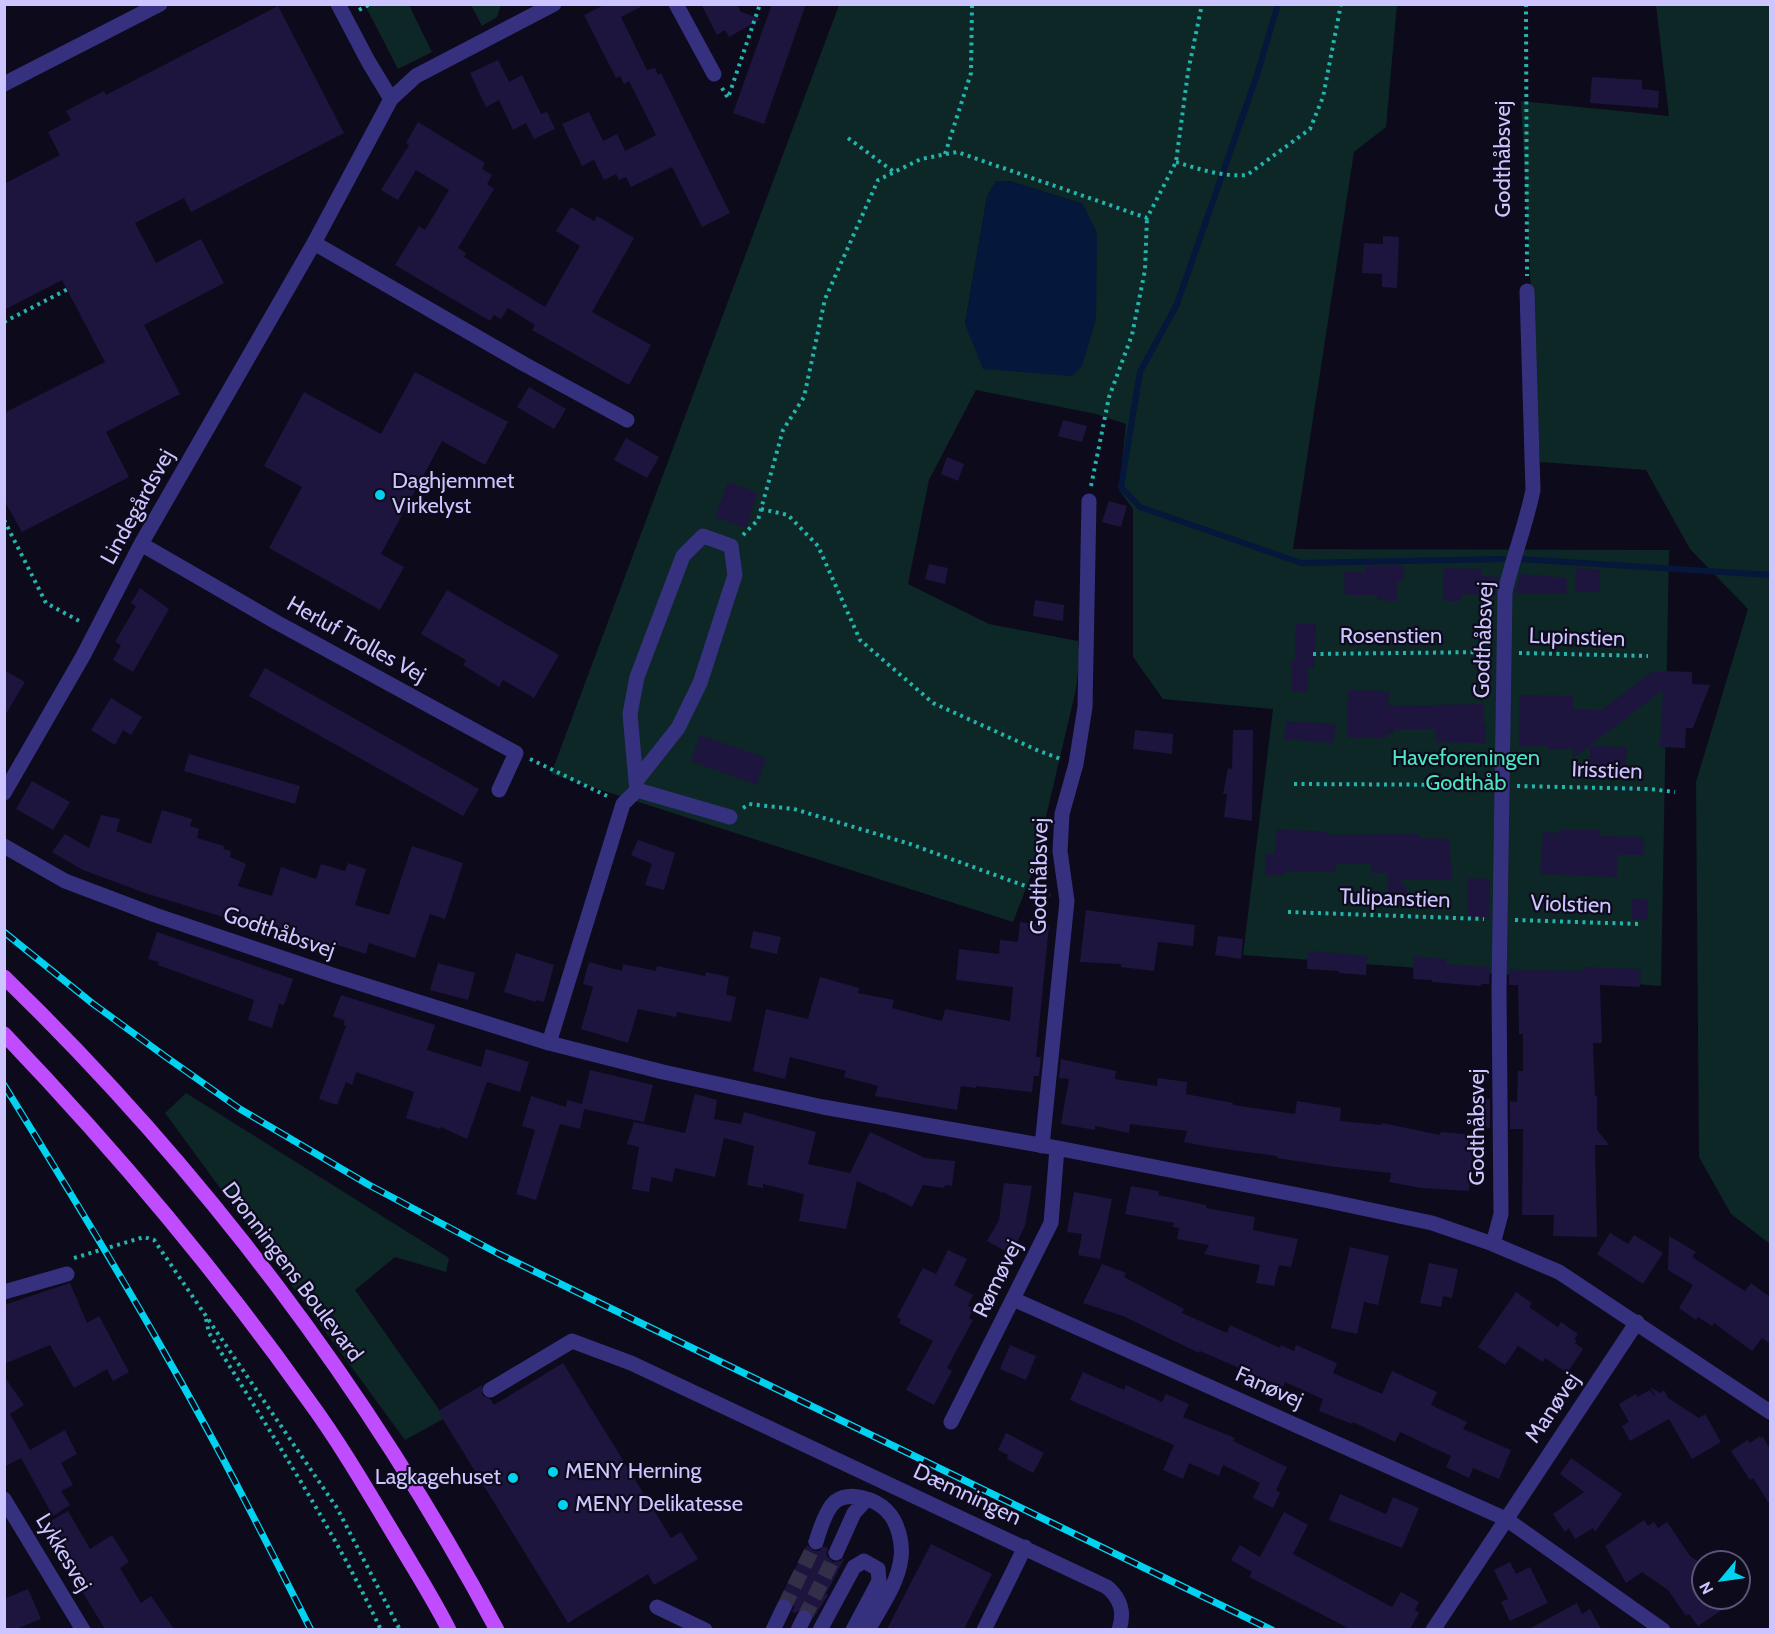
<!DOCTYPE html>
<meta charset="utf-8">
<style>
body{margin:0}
#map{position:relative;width:1775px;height:1634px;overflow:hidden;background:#0d0a1c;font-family:Cabin,sans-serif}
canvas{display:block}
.frame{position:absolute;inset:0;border:6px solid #cdc5ff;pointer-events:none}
.north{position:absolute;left:1691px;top:1550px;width:60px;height:60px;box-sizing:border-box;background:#0d0a1c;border:2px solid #5a5577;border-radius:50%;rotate:241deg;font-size:16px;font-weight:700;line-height:24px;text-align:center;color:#cdc5ff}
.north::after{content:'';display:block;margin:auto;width:21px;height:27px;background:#00d2f0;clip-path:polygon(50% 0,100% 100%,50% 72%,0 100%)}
</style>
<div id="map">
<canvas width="1775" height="1634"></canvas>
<div class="frame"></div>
<div class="north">N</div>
</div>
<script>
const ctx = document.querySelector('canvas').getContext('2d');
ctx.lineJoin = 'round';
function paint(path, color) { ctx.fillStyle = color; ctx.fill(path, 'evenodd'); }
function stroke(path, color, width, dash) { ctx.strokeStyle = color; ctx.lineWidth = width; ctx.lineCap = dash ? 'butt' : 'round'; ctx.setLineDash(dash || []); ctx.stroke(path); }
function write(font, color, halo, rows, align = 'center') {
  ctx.font = font + ' Cabin,sans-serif'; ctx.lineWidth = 4.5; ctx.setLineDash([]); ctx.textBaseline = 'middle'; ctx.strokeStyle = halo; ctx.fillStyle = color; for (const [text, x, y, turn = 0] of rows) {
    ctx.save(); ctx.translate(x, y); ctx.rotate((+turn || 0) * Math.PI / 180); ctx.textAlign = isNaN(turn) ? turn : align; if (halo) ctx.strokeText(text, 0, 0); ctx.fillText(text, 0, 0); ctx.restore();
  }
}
paint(new Path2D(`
 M365 5H409L432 52 398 69Z
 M471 5H501L497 17 482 26Z
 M839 5H1397L1386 127 1354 152 1293 549 1669 550 1661 986 1243 955 1273 709 1163 699 1133 657V509L1119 490 1126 424 1096 414 976 390 929 480 908 584 989 624 1078 641 1080 657 1076 689 1034 868 1013 922 551 774ZM996 181H1009L1083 204 965 324 987 197Z
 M1656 5H1770V1244L1731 1214 1699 1157 1696 782 1748 609 1690 549 1646 470 1540 462 1521 101 1669 116Z
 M186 1093 449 1258 446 1272 395 1257 355 1290 445 1418 405 1440 165 1113Z`), '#0d2626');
paint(new Path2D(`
 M996 181H1009L1083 204 1097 233 1096 319 1082 366 1072 376 983 369 965 324 987 197Z`), '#05173a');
stroke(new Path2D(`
 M1278 4 1257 75 1177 304 1140 372 1121 487 1140 507 1301 563 1503 559
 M1520 559 1770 575`), '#05173a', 6);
paint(new Path2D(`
 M606 4H646L621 17 647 70 655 68 658 75 661 73 730 213 702 227 672 167 631 187 626 177 619 180 616 174 604 180 594 160 582 166 562 124 589 112 603 141 617 134 625 151 656 135 629 81 624 84 620 76 616 78 584 15Z
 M701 4H737L741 12 761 19 729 37 725 30 717 35Z
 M772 4H806L764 124 733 113Z
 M278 6 344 133 191 212 184 198 135 223 156 263 201 239 224 283 144 325 180 394 106 432 129 477 22 532 4 500V413L105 362 62 280 4 310V184L60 155 48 132 71 120 66 111 104 91 106 95Z
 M498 60 509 82 522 75 541 114 547 112 555 129 534 139 526 123 513 130 499 100 486 107 470 73Z
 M1592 77 1642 80V89L1659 91 1658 108 1590 103Z
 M418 122 485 163 482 169 492 175 487 184 494 189 458 248 466 253 464 257 545 307 580 246 556 231 571 207 594 221 597 216 634 238 592 312 651 345 629 385 532 330 535 325 508 308 501 319 494 315 490 321 395 265 419 226 425 230 449 190 416 170 398 200 381 190 409 145 406 143Z
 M1383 236 1399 237 1397 288 1382 287V274L1362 273 1364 243 1383 244Z
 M415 372 508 422 485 465 442 441 381 554 404 567 380 610 269 548 302 487 264 466 304 392 381 434Z
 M529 387 566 409 554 429 517 407Z
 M1063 420 1087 426 1082 442 1058 436Z
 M626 438 659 457 647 478 614 460Z
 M947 457 964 464 958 481 941 474Z
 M728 482 758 493 746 528 715 517Z
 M1109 501 1127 506 1121 527 1102 522Z
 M929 564 948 568 945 584 925 579Z
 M1404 565V581H1397V601L1377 600V595H1345L1344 572H1366V566Z
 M1444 568 1481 569V576L1499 577 1495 596 1462 594 1461 601H1443Z
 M1576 568 1600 570 1599 592 1575 591Z
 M1520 574 1567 578 1566 594 1515 593Z
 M140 588 169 609 133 672 113 660 121 645 115 642 136 606 131 603Z
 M447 590 559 655 534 698 503 680 499 687 463 665 466 660 421 634Z
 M1035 600 1064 605 1063 621 1033 616Z
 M1296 624H1316L1314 669 1308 668V692L1292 691V659H1295Z
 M265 668 479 789 463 816 249 696Z
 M4 670 25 682 4 717Z
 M1664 671 1692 672V684L1710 685 1693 728H1686L1685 748 1660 747 1663 690 1573 758V749H1548V745L1519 747V695L1573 696V709L1599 710V712L1652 672H1664Z
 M1348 690 1389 691 1388 706 1484 704 1483 723H1486V743L1436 742V729H1394V734H1387V738H1348Z
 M111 698 142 717 131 735 123 730 115 745 91 730Z
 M1286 721 1335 724 1334 743 1284 739Z
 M1135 730 1173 734 1172 754 1133 749Z
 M1233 730H1253L1252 821 1224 817 1227 794H1223L1228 768 1232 769Z
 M700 735 766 758 757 785 691 761Z
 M1590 746 1627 747 1625 777 1590 775Z
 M189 754 300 786 295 804 184 771Z
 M32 781 70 802 53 830 16 809Z
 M162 810 192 819 190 826 199 829 197 838 224 846 223 849 231 851 230 857 246 864 238 886 272 896 281 867 316 879 321 864 345 871 348 863 366 869 355 905 389 915 412 846 463 863 445 919 430 914 415 958 369 943 366 954 331 943 329 949 256 924 255 927 145 893 83 870 52 852 65 834 89 848 101 815 120 819 116 831 151 844Z
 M1277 829 1327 832V835L1419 834V838L1449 839 1452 879 1400 880 1419 906 1388 904V873H1372L1371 864H1336V871L1284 872V876L1265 875 1266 854H1275Z
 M1558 830H1600V836L1644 837V855H1617V877L1540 874 1543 832 1558 833Z
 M638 840 675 853 664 890 645 885 652 864 631 855Z
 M1468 878 1490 879 1489 918 1468 917Z
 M1632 899 1648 900V920H1632Z
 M1086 910 1195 925 1193 946 1158 942 1154 971 1121 967V964L1080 962Z
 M1020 922 1049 926 1036 1057H1041L1039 1076H1034L1032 1092 976 1086V1088L961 1086 957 1110 875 1096 878 1086 844 1077 846 1071 790 1057 785 1079 753 1071 766 1009 808 1019 820 977 859 988 858 993 894 1000 892 1008 942 1021 945 1009 1010 1021 1013 987 956 980 959 949 999 954 1000 940 1018 942Z
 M753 931 781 937 777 954 750 948Z
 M157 932 293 979 284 1005 279 1004 272 1028 248 1020 254 1000 158 965 159 962 148 959Z
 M1218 936 1243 939 1241 959 1215 955Z
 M1308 951 1367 956 1366 975 1339 973V971L1307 969Z
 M516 953 554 965 544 1002 536 1000V1002L504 992Z
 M1414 956 1446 959V964L1490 967 1489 984H1482L1480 986 1432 982V980L1413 979Z
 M589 962 622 971 623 964 656 971 657 966 705 976 706 972 729 977 726 995 736 997 731 1022 677 1012 676 1017 638 1009 628 1043 581 1029 593 987 583 984Z
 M438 963 475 973 468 1000 430 990Z
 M1582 967 1641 969 1640 987 1600 985 1602 1043H1593L1595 1096H1597V1130L1609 1145H1595L1597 1237 1553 1236 1554 1215H1522L1523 1129H1510V1101L1517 1102 1518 1071H1523V1034H1519L1518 985H1509V968L1520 970 1583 971Z
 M341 995 435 1025 427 1050 481 1067 486 1049 529 1062 520 1092 487 1082 467 1139 441 1127 440 1129 406 1118 414 1092 356 1072 352 1085 346 1082 337 1105 319 1099 346 1026 343 1025 345 1021 333 1016Z
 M1061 1059 1116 1071 1115 1079 1157 1086 1158 1078 1187 1082 1186 1094 1233 1103V1105L1295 1114 1297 1101 1341 1108 1340 1121 1382 1125V1123L1440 1135 1441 1132 1474 1135 1469 1191 1421 1188 1389 1182 1391 1173 1336 1167 1277 1158V1156L1210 1147 1184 1142 1187 1131 1130 1124 1129 1133 1095 1126V1130L1061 1124 1069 1079 1059 1078Z
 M590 1070 653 1085 644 1122 584 1109 580 1129 560 1124 536 1200 516 1194 535 1130 522 1126 531 1096 566 1107 567 1100 582 1104Z
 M695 1094 717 1100 714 1119 741 1124 744 1112 816 1132 808 1164 850 1173 870 1132 925 1158 955 1161 952 1186 945 1185 944 1188 923 1185 912 1207 883 1192 882 1193 857 1181 846 1229 799 1221 804 1194 763 1184V1188L747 1185 754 1146 724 1138 715 1177 675 1168 672 1182 651 1177 649 1192 632 1189 639 1147 627 1144 634 1122 685 1133Z
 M1480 1099H1490V1128L1470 1126 1472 1109H1479Z
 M1004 1183 1032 1186 1025 1226 1011 1254 987 1241 999 1220Z
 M1131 1186 1159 1191 1158 1195 1206 1205V1208L1255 1217 1253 1230 1298 1239 1291 1267 1279 1265 1274 1286 1256 1283 1260 1265 1204 1254 1209 1245 1177 1239 1179 1228 1173 1227 1174 1223 1125 1214Z
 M1074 1192 1112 1199 1100 1259 1078 1255 1082 1234 1067 1232Z
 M1610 1233 1628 1244 1634 1235 1663 1253 1643 1284 1597 1254Z
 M1669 1236 1696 1252 1692 1257 1745 1291 1751 1283 1770 1297V1344L1762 1338 1752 1351 1714 1323 1712 1326 1698 1317 1696 1320 1679 1308 1693 1285 1668 1270Z
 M1350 1247 1389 1256 1378 1305 1364 1302 1357 1334 1331 1328Z
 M948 1250 967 1259 954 1285 973 1295 968 1306 974 1309 969 1318 973 1320 947 1368 952 1371 934 1405 906 1390 933 1341 899 1323 901 1319 897 1317 923 1268 936 1274Z
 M1429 1263 1458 1269 1452 1298 1443 1296 1441 1307 1420 1303Z
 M1102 1264 1126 1273 1124 1277 1184 1309 1182 1313 1227 1333 1230 1325 1280 1348 1281 1345 1294 1351 1296 1345 1337 1363 1333 1373 1382 1394 1392 1371 1437 1392 1431 1405 1467 1422 1463 1429 1511 1450 1499 1479 1473 1468 1469 1478 1446 1467 1451 1456 1400 1432 1395 1442 1353 1422 1352 1424 1319 1411 1323 1399 1285 1382 1283 1387 1200 1351 1199 1353 1123 1316 1083 1303Z
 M70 1283 87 1323 99 1316 129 1372 113 1381 107 1369 74 1388 50 1345 4 1364V1305Z
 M1516 1292 1532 1303 1529 1307 1558 1327 1561 1322 1578 1334 1574 1339 1577 1340 1575 1343 1583 1349 1567 1373 1545 1358 1543 1362 1518 1346 1505 1365 1478 1347Z
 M1010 1345 1036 1356 1026 1380 1000 1369Z
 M563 1363 671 1538 681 1532 698 1559 654 1585 648 1574 568 1623 438 1411 482 1385V1395L491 1400 494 1405Z
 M1083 1372 1124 1390 1126 1385 1162 1402 1166 1394 1189 1404 1183 1417 1235 1438 1233 1441 1287 1467 1276 1490 1280 1493 1273 1508 1253 1498 1260 1483 1223 1465 1219 1476 1189 1463 1183 1479 1163 1470 1174 1445 1070 1400Z
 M4 1376 24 1405 10 1414 30 1450 65 1430 77 1454 61 1463 73 1485 61 1491 70 1505 53 1516 21 1458 4 1467Z
 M1650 1387 1660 1393 1664 1390 1668 1398 1699 1418 1705 1414 1721 1442 1692 1459 1669 1419 1630 1441 1622 1426 1629 1422 1619 1404 1636 1394 1637 1397 1650 1390 1654 1396 1655 1395Z
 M1006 1433 1044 1453 1033 1473 1007 1459 1008 1455 998 1450Z
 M1760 1436 1761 1438 1763 1437 1770 1449V1505L1753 1478 1750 1480 1731 1451 1748 1440 1750 1443Z
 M1571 1458 1622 1494 1595 1532 1593 1528 1575 1539 1569 1528 1565 1532 1553 1514 1584 1492 1560 1474Z
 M1340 1494 1386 1514 1393 1497 1419 1508 1402 1548 1329 1520Z
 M68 1511 90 1549 112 1535 129 1562 120 1568 141 1603 151 1596 174 1629H105L42 1526Z
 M1284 1512 1308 1525 1293 1554 1392 1607 1401 1592 1419 1602 1415 1610 1419 1613 1410 1629H1350L1249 1577 1252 1572 1231 1560 1240 1545 1260 1557Z
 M1644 1520 1648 1526 1654 1522 1658 1528 1667 1522 1690 1556 1703 1565V1598H1740L1698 1626 1689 1614 1686 1616 1668 1590 1642 1572 1626 1583 1605 1546Z
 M931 1544 992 1574 964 1629H887Z
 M807 1545 814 1551H819L824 1546 828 1548 826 1555 833 1562 841 1561 845 1557 826 1594 828 1595 813 1619 812 1613 809 1610 803 1608 795 1613 792 1612 794 1607 792 1601 788 1598H780Z
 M1510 1562 1516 1574 1530 1567 1548 1603 1510 1621 1501 1602 1508 1599 1494 1570Z
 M28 1589 41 1619 16 1629H4V1599Z
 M1577 1603 1582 1614 1590 1609 1601 1629H1529Z`), '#1e153e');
stroke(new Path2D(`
 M784 1607 816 1542
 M804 1618 836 1553`), '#332f49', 15, [15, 8]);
stroke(new Path2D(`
 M1526 4 1527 276
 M359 10 370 4
 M722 88 728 98 760 4
 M848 138 894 172
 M945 154 971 73 972 4
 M1176 162C1199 169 1222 177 1247 175L1310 129 1323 97 1341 4
 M4 322 70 288
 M1091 486 1109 397 1132 335 1145 270 1147 218
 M761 509 788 515 818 546 860 640 933 703 1039 751 1061 759
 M4 520 46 603 83 623
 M743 535 758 520 783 430 804 397 825 299 878 180 921 159 957 152 1147 218 1176 162 1188 72 1202 4
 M1519 653 1648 656
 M1313 654 1488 652
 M530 759 607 796
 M1294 784 1486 785
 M1517 786 1650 789 1675 792
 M743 808 749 804 794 809 910 844 1050 895
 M1288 912 1484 919
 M1515 920 1640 924
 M74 1258 144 1237 154 1240 337 1508 400 1630
 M206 1319 209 1333C269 1430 332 1526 381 1630`), '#24b4ae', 4, [3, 4.5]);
stroke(new Path2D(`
 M338 4 368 61 391 99
 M676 4 714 74
 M4 84 160 4
 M314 243 524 364 627 420
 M141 544 276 622 516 753 499 790
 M636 781 678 728 700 683 735 575 731 546 703 536 683 556 637 677 630 714 636 781 637 790
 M4 793 83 656 141 544 314 243 391 99 416 76 554 4
 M4 846 65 881 155 915 336 976 549 1043 663 1072 823 1107 1057 1148 1324 1200 1432 1223 1493 1244 1559 1272 1770 1412
 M549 1043 623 804 637 790 730 817
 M1042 1146 1067 901 1060 851 1062 814 1076 764 1085 707 1089 501
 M1493 1244 1501 1214 1499 989 1505 592C1513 557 1526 525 1533 490L1527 291
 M4 1292 67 1274
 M1013 1299 1506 1519 1663 1630
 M490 1390 572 1341 631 1363 1107 1587C1121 1599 1125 1612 1119 1630
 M951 1422 1051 1223 1057 1148
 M4 1499 83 1630
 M816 1542C819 1532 827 1507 836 1501 850 1491 876 1499 887 1511 898 1522 903 1543 901 1558 898 1584 880 1608 868 1630
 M836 1553 854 1513 866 1500
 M657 1607 705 1630
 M773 1630 784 1607
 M798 1630 804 1618
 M820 1630 854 1567 864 1561 878 1569 879 1581 853 1630
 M984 1630 1025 1547
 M1433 1630 1637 1322`), '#36317f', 15);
stroke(new Path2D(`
 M4 977C201 1168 368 1389 497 1630
 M4 1034C114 1149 217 1271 309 1401 342 1446 370 1495 399 1543 416 1572 434 1600 449 1630`), '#c04cff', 15);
const rail = new Path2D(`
 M4 932 92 1003 166 1057 240 1109 369 1185 499 1254 1272 1630
 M4 1085C60 1176 116 1266 168 1359 219 1448 265 1539 311 1630`);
stroke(rail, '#00d2f0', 7);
stroke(rail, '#0d0a1c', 4.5, [14]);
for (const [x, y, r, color] of [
 [380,495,6,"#00d2f0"],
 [553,1472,6,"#00d2f0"],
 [513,1478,6,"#00d2f0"],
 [563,1505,6,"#00d2f0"]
]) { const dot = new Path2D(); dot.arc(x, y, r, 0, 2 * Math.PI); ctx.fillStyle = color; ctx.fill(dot); stroke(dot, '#0d0a1c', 2); }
write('22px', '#cdc5ff', '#0d0a1c', [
 ["Godthåbsvej",1504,159,-90],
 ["Lindegårdsvej",138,507,-61],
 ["Rosenstien",1391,637],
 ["Lupinstien",1577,638,2],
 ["Herluf Trolles Vej",356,640,29],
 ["Godthåbsvej",1484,640,-88],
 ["Irisstien",1607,771,2],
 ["Godthåbsvej",1040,876,-89],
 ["Tulipanstien",1395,899,2],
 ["Violstien",1571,905,2],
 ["Godthåbsvej",279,933,19],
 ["Godthåbsvej",1478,1127,-90],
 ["Dronningens Boulevard",292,1272,53],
 ["Rømøvej",998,1279,-64],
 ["Fanøvej",1269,1388,24],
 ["Manøvej",1553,1408,-56],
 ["Dæmningen",967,1495,25],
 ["Lykkesvej",63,1553,59]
]);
write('22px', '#cdc5ff', '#0d0a1c', [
 ["Daghjemmet",392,482],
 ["Virkelyst",392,507],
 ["MENY Herning",565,1472],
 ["Lagkagehuset",501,1478,"right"],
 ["MENY Delikatesse",575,1505]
], 'left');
write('22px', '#4ae6c2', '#0d0a1c', [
 ["Haveforeningen",1466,759],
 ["Godthåb",1466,784]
]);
</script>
